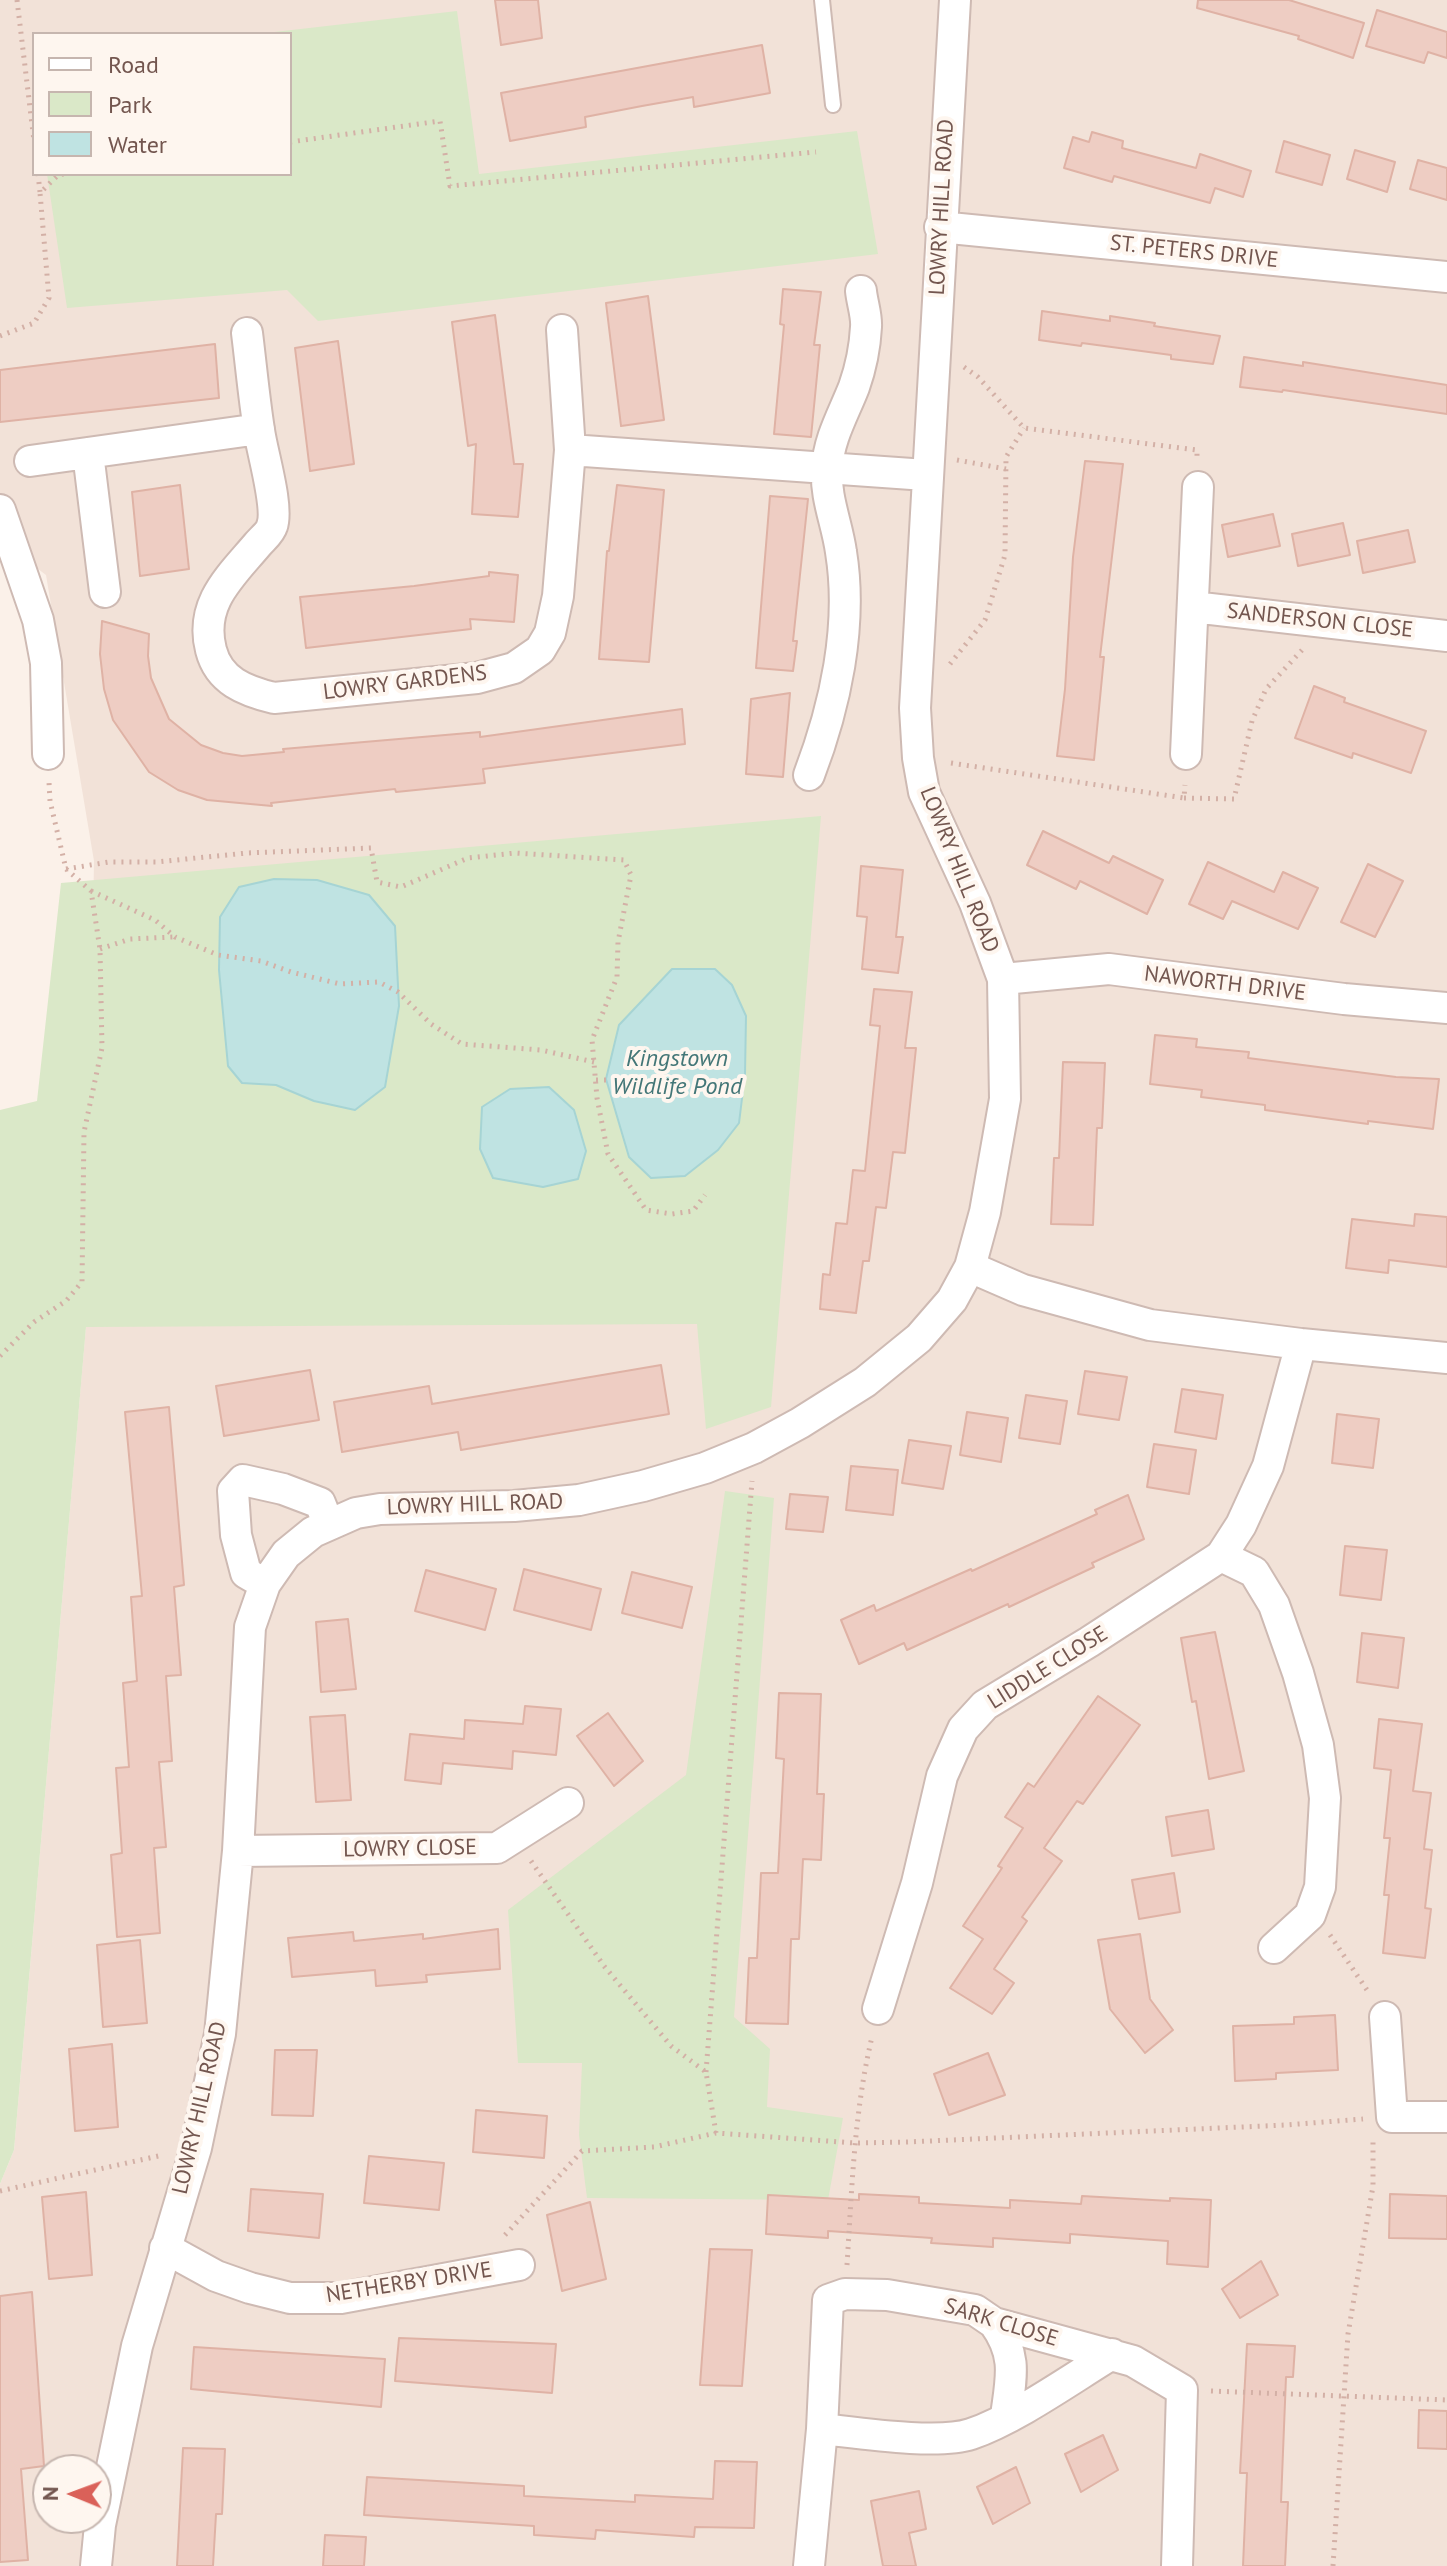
<!DOCTYPE html>
<style>
body{margin:0}
#map{position:relative;width:1447px;height:2566px;overflow:hidden;background:#fbf1e9;font-family:"PT Sans",sans-serif}
canvas{display:block}
.legend{position:absolute;left:32px;top:32px;width:260px;height:144px;box-sizing:border-box;background:#fef6ef;border:2px solid #c6b6af;margin:0;padding:10px 14px;list-style:none;font-size:24px;color:#73564f}
.legend li{display:flex;align-items:center;gap:16px;height:40px}
.legend b{width:40px;border:2px solid #c6b6af}
.north{position:absolute;left:32px;top:2454px;width:80px;height:80px;box-sizing:border-box;background:#fef6ef;border:2px solid #c6b6af;border-radius:50%;rotate:271deg;font-size:22px;font-weight:700;line-height:32px;text-align:center;color:#73564f}
.north::after{content:'';display:block;margin:auto;width:28px;height:36px;background:#da6159;clip-path:polygon(50% 0,100% 100%,50% 72%,0 100%)}
</style>
<div id="map">
<canvas width="1447" height="2566"></canvas>
<ul class="legend">
<li><b style="height:10px;background:#fff"></b>Road</li>
<li><b style="height:22px;background:#dae8c8"></b>Park</li>
<li><b style="height:22px;background:#bfe3e2"></b>Water</li>
</ul>
<div class="north">N</div>
</div>
<script>
const ctx = document.querySelector('canvas').getContext('2d');
ctx.lineJoin = 'round';
function paint(path, color) { ctx.fillStyle = color; ctx.fill(path, 'evenodd'); }
function stroke(path, color, width, dash) { ctx.strokeStyle = color; ctx.lineWidth = width; ctx.lineCap = dash ? 'butt' : 'round'; ctx.setLineDash(dash || []); ctx.stroke(path); }
function write(font, color, halo, rows, align = 'center') {
  ctx.font = font + ' "PT Sans",sans-serif'; ctx.lineWidth = 8; ctx.setLineDash([]); ctx.textBaseline = 'middle'; ctx.strokeStyle = halo; ctx.fillStyle = color; for (const [text, x, y, turn = 0] of rows) {
    ctx.save(); ctx.translate(x, y); ctx.rotate((+turn || 0) * Math.PI / 180); ctx.textAlign = isNaN(turn) ? turn : align; if (halo) ctx.strokeText(text, 0, 0); ctx.fillText(text, 0, 0); ctx.restore();
  }
}
paint(new Path2D(`
 M0 0H1447V2566H0V2184L14 2150 86 1326 94 861 46 575 0 540ZM34 34H290V174H34ZM48 2470H96V2518H48Z`), '#f2e2d8');
paint(new Path2D(`
 M457 11 479 174 857 131 878 254 318 321 287 290 67 308 47 174H290V34H257Z
 M821 816 771 1407 706 1429 697 1324 86 1327 14 2150 0 2184V1110L37 1101 61 883Z
 M725 1491 774 1498 734 2017 770 2049 767 2107 843 2118 828 2200 587 2198 579 2135 582 2063H518L508 1910 686 1775Z`), '#dae8c8');
const water = new Path2D(`
 M274 879 317 880 369 895 395 926 399 1006 385 1087 355 1110 314 1101 276 1085 242 1083 228 1066 219 970 220 917 239 887Z
 M672 969H715L732 985 746 1016 745 1074 739 1123 718 1150 685 1176 651 1178 629 1157 606 1079 619 1025Z
 M549 1087 574 1110 586 1151 578 1179 543 1187 493 1178 480 1149 482 1107 510 1089Z`);
paint(water, '#bfe3e2');
stroke(water, '#a6d4d4', 2);
const building = new Path2D(`
 M495 0H538L542 38 501 45Z
 M1198 0H1289L1364 23 1353 58 1298 39 1299 36 1197 8Z
 M1377 10 1447 32V58L1428 52 1424 63 1366 46Z
 M762 45 770 93 694 107 693 97 642 106 585 117 586 127 510 141 501 93Z
 M1092 132 1123 141 1122 148 1196 168 1200 154 1251 171 1243 197 1215 188 1210 203 1114 176 1112 182 1064 168 1073 137 1089 142Z
 M1284 141 1330 155 1322 185 1276 172Z
 M1355 150 1395 162 1387 192 1347 179Z
 M1418 160 1447 168V200L1410 189Z
 M783 289 821 292 814 345H820L811 437 774 434 784 325 780 324Z
 M648 296 664 420 621 426 606 303Z
 M1042 311 1110 321V316L1155 323 1154 326 1220 336 1213 364 1171 359V355L1082 343 1081 346 1039 340Z
 M495 315 514 464H523L518 517 472 514 476 444 468 446 452 322Z
 M338 341 354 464 310 471 295 348Z
 M215 344 219 398 0 422V370Z
 M1244 357 1303 366V362L1447 385V414L1283 390 1282 392 1240 387Z
 M1085 461 1123 464 1100 657H1104L1094 760 1057 756 1065 689 1073 557Z
 M180 485 189 569 140 576 132 492Z
 M617 485 664 490 649 662 599 659 607 551H609Z
 M770 496 808 499 793 641H797L793 671 756 668Z
 M1273 514 1280 546 1228 557 1222 525Z
 M1343 523 1350 555 1298 566 1292 534Z
 M1408 530 1415 562 1363 573 1357 541Z
 M489 572 518 575 514 622 470 619 471 629 306 648 300 597 414 586 489 576Z
 M102 621 149 634 148 656 151 678 169 719 201 745 223 753 242 756 284 752 283 749 480 732V737L682 709 685 744 483 769 485 783 396 792 395 789 271 803 272 806 207 800 178 790 149 772 113 720 104 689 100 654Z
 M1314 686 1345 698 1344 702 1426 731 1411 773 1353 753 1352 758 1295 738Z
 M790 693 783 777 746 774 751 699Z
 M1043 831 1109 863 1113 856 1163 880 1147 914 1080 881 1076 889 1027 865Z
 M1208 862 1274 892 1283 872 1318 888 1298 929 1232 901 1223 919 1189 904Z
 M1368 864 1403 881 1375 937 1341 922Z
 M861 866 903 870 896 937H903L898 973 862 969 867 917 857 916Z
 M874 989 912 992 905 1048H916L905 1153 893 1152 886 1208 876 1207 869 1261H863L856 1313 820 1309 823 1274 830 1275 836 1223 847 1224 853 1170 865 1171 880 1026 870 1025Z
 M1155 1035 1197 1039 1196 1047 1249 1052 1248 1058 1396 1077 1439 1079 1433 1129 1368 1121V1124L1265 1110V1105L1201 1097 1202 1090 1150 1084Z
 M1063 1062 1105 1063 1102 1128H1097L1093 1225 1051 1224 1054 1158H1059Z
 M1415 1214 1447 1217V1267L1389 1260 1388 1273 1346 1268 1352 1219 1414 1226Z
 M661 1365 669 1414 461 1450 458 1432 342 1452 334 1402 429 1386 432 1404Z
 M310 1370 319 1420 224 1436 216 1386Z
 M1085 1371 1127 1377 1119 1420 1078 1414Z
 M1182 1389 1223 1395 1216 1439 1175 1432Z
 M1026 1395 1067 1401 1060 1444 1019 1438Z
 M169 1407 184 1585 174 1587 181 1675 166 1676 172 1761 159 1762 166 1847 154 1848 160 1933 117 1937 111 1855 122 1853 116 1768 129 1767 123 1683 137 1681 131 1597 142 1596 125 1412Z
 M967 1412 1008 1418 1001 1462 960 1455Z
 M1337 1414 1379 1419 1373 1468 1332 1463Z
 M909 1440 951 1446 943 1489 902 1483Z
 M1154 1444 1196 1450 1189 1494 1147 1487Z
 M851 1466 898 1470 893 1515 846 1510Z
 M790 1494 828 1497 823 1532 786 1529Z
 M1128 1495 1144 1539 1092 1563 1094 1567 1009 1607 1008 1604 907 1650 904 1643 859 1664 841 1620 874 1605 876 1611 971 1569 972 1571 1097 1514 1095 1510Z
 M1345 1546 1387 1550 1381 1600 1340 1595Z
 M524 1569 601 1589 591 1630 514 1610Z
 M426 1570 496 1589 485 1630 415 1611Z
 M632 1572 692 1587 682 1628 622 1613Z
 M348 1619 356 1689 321 1692 316 1622Z
 M1215 1632 1244 1771 1209 1779 1196 1701 1192 1702 1181 1638Z
 M1362 1633 1404 1638 1398 1688 1357 1682Z
 M779 1693 821 1694 817 1794H824L821 1860 803 1859 799 1939H791L788 2024 746 2023 749 1958H757L761 1873H778L784 1759 776 1758Z
 M1098 1696 1140 1725 1083 1804 1077 1801 1044 1848 1062 1861 1022 1917 1027 1921 994 1969 1014 1983 992 2014 950 1988 983 1939 963 1926 1002 1868 998 1866 1023 1828 1005 1817 1028 1783 1034 1787Z
 M525 1706 561 1709 556 1755 513 1751 512 1769 443 1763 441 1784 405 1780 410 1734 464 1739 465 1720 523 1724Z
 M608 1713 643 1761 614 1786 577 1736Z
 M345 1715 351 1800 316 1802 310 1717Z
 M1379 1719 1422 1724 1413 1791 1431 1793 1424 1849 1432 1850 1425 1908 1431 1909 1425 1958 1383 1953 1389 1895H1384L1390 1838H1384L1391 1770 1374 1768Z
 M1208 1810 1214 1849 1172 1856 1166 1817Z
 M1174 1873 1180 1912 1139 1919 1132 1880Z
 M498 1929 500 1969 426 1975 427 1982 376 1986 375 1970 292 1977 288 1938 353 1932 354 1941 423 1934V1939Z
 M1140 1934 1150 1999 1173 2030 1145 2053 1110 2009 1098 1940Z
 M140 1940 147 2023 103 2027 97 1945Z
 M1335 2015 1338 2070 1276 2073V2079L1235 2081 1233 2026 1294 2024V2017Z
 M112 2044 118 2127 75 2131 69 2049Z
 M275 2050H317L313 2116 272 2115Z
 M988 2053 1005 2095 949 2115 934 2074Z
 M476 2110 547 2116 544 2158 473 2152Z
 M369 2156 444 2163 439 2210 364 2203Z
 M251 2189 323 2194 319 2238 248 2231Z
 M86 2192 92 2275 49 2279 42 2197Z
 M859 2194 919 2197V2203L1010 2208V2200L1081 2204 1082 2196 1170 2201V2198L1211 2200 1208 2267 1167 2264 1168 2241 1070 2234V2243L993 2238V2247L931 2243 932 2238 828 2231V2238L766 2234 768 2195 859 2200Z
 M1390 2194 1447 2196V2239L1389 2238Z
 M590 2202 606 2279 562 2291 547 2215Z
 M710 2249 752 2250 742 2386 700 2385Z
 M1261 2261 1278 2295 1240 2318 1222 2289Z
 M32 2292 44 2466 21 2469 28 2560 0 2562V2296Z
 M399 2338 556 2344 552 2393 395 2381Z
 M1247 2344 1295 2346 1293 2377H1286L1281 2502H1288L1285 2566H1243L1247 2473H1240Z
 M194 2347 385 2359 381 2407 191 2389Z
 M1419 2410 1447 2411V2449L1418 2448Z
 M1103 2435 1118 2470 1081 2492 1065 2454Z
 M183 2448 225 2449 222 2514H216L213 2566H177Z
 M715 2461 757 2462 754 2528 695 2527 694 2537 596 2530 595 2539 534 2535V2526L364 2515 367 2477 524 2486V2496L635 2502V2495L713 2499Z
 M1016 2467 1030 2503 993 2524 977 2487Z
 M919 2491 926 2529 909 2533 916 2566H883L871 2501Z
 M325 2535 366 2537 364 2566H323Z`);
paint(building, '#eecdc3');
stroke(building, '#dfb2a5', 2);
const lane = new Path2D(`
 M822 0 833 105`);
const street = new Path2D(`
 M940 227 1447 277
 M562 330 570 450
 M247 333C251 365 254 398 259 430 262 452 279 507 272 526 270 533 262 539 257 545 230 577 199 604 211 650 219 681 245 691 274 698L477 678 514 668 540 650 550 633 558 596 570 450 926 475
 M88 453 105 592
 M30 461 259 429
 M0 510 38 620 46 663 48 754
 M1193 607 1447 636
 M1186 754 1198 487
 M809 775C835 707 853 626 841 552 837 523 825 498 827 468 829 438 843 415 854 387 860 370 865 346 866 327 867 316 862 302 861 291
 M1003 979 1109 969 1344 999 1447 1008
 M970 1267 1023 1290 1150 1325 1301 1344 1447 1358
 M1221 1556 1254 1572 1274 1605 1298 1673 1318 1745 1325 1798 1320 1887 1310 1915 1274 1948
 M265 1584 246 1573 236 1535 233 1491 243 1480 283 1489 320 1503 328 1523
 M238 1851 497 1848 568 1803
 M878 2009 917 1883 942 1776 963 1729 985 1705 1089 1642 1221 1556 1241 1525 1268 1466 1301 1344
 M1385 2017 1392 2117H1447
 M165 2248 216 2276 250 2288 290 2298H341L519 2265
 M994 2323C1018 2356 1011 2378 1006 2416
 M822 2429C859 2433 938 2445 971 2434 1015 2419 1071 2379 1112 2354
 M96 2566 100 2525 137 2346 196 2148 220 2034 238 1851 250 1627 265 1584 286 1554 313 1532 356 1513 380 1509 514 1506 579 1500 643 1486 705 1468 754 1448 800 1423 865 1382 919 1338 952 1300 970 1267 985 1212 1005 1099 1003 979 975 903 924 792 918 758 915 708 955 0
 M809 2566 822 2429 828 2300 845 2294 887 2295 975 2310 994 2323 1133 2361 1182 2390 1177 2566`);
stroke(lane, '#cebab3', 18);
stroke(street, '#cebab3', 34);
stroke(new Path2D(`
 M17 0 34 141
 M290 142 440 121 450 186 816 152
 M38 174 40 192
 M0 336 34 323 49 298 40 193 58 175 64 174
 M964 367 978 377 1024 428 1197 450V459
 M957 460 1006 469
 M950 664 985 620 1005 555 1006 457 1024 428
 M951 763 1184 798 1185 785
 M1184 798 1234 799 1252 721 1266 689 1303 649
 M66 869 109 862H156L247 853 371 848 377 882 401 887 468 858 515 853 624 860 631 875 618 942 617 977 592 1040 597 1098 608 1154 646 1210 672 1214 693 1211 705 1195
 M91 891 155 920 175 937 218 955 261 961 291 972 340 984 379 982 398 992 431 1024 462 1044 541 1050 594 1062
 M100 949 130 939 173 937
 M596 1080H633
 M0 1356 34 1322 66 1301 82 1282 84 1132 102 1048 100 949 91 891 66 869 50 801 49 782
 M531 1861 604 1966 671 2046 706 2072 716 2133
 M1330 1935 1369 1993
 M706 2072 752 1481
 M0 2191 163 2155
 M505 2235 582 2151 654 2147 716 2133 855 2143 907 2142 1286 2125 1363 2119
 M847 2265C852 2188 854 2112 872 2037
 M1211 2391 1447 2400
 M1333 2566 1348 2334 1373 2186V2139`), '#d3b0a6', 5, [2, 6]);
stroke(lane, '#fff', 14);
stroke(street, '#fff', 30);
write('22px', '#73564f', '#fef6ef', [
 ["LOWRY HILL ROAD",942,207,-87],
 ["ST. PETERS DRIVE",1194,252,6],
 ["SANDERSON CLOSE",1320,621,6],
 ["LOWRY GARDENS",405,683,-7],
 ["LOWRY HILL ROAD",959,870,68],
 ["NAWORTH DRIVE",1225,984,7],
 ["LOWRY HILL ROAD",475,1505,-2],
 ["LIDDLE CLOSE",1048,1668,-32],
 ["LOWRY CLOSE",410,1849,-1],
 ["LOWRY HILL ROAD",200,2108,-77],
 ["NETHERBY DRIVE",409,2283,-9],
 ["SARK CLOSE",1001,2323,17]
]);
write('italic 24px', '#437677', '#fef6ef', [
 ["Kingstown",677,1059],
 ["Wildlife Pond",677,1087]
]);
</script>
